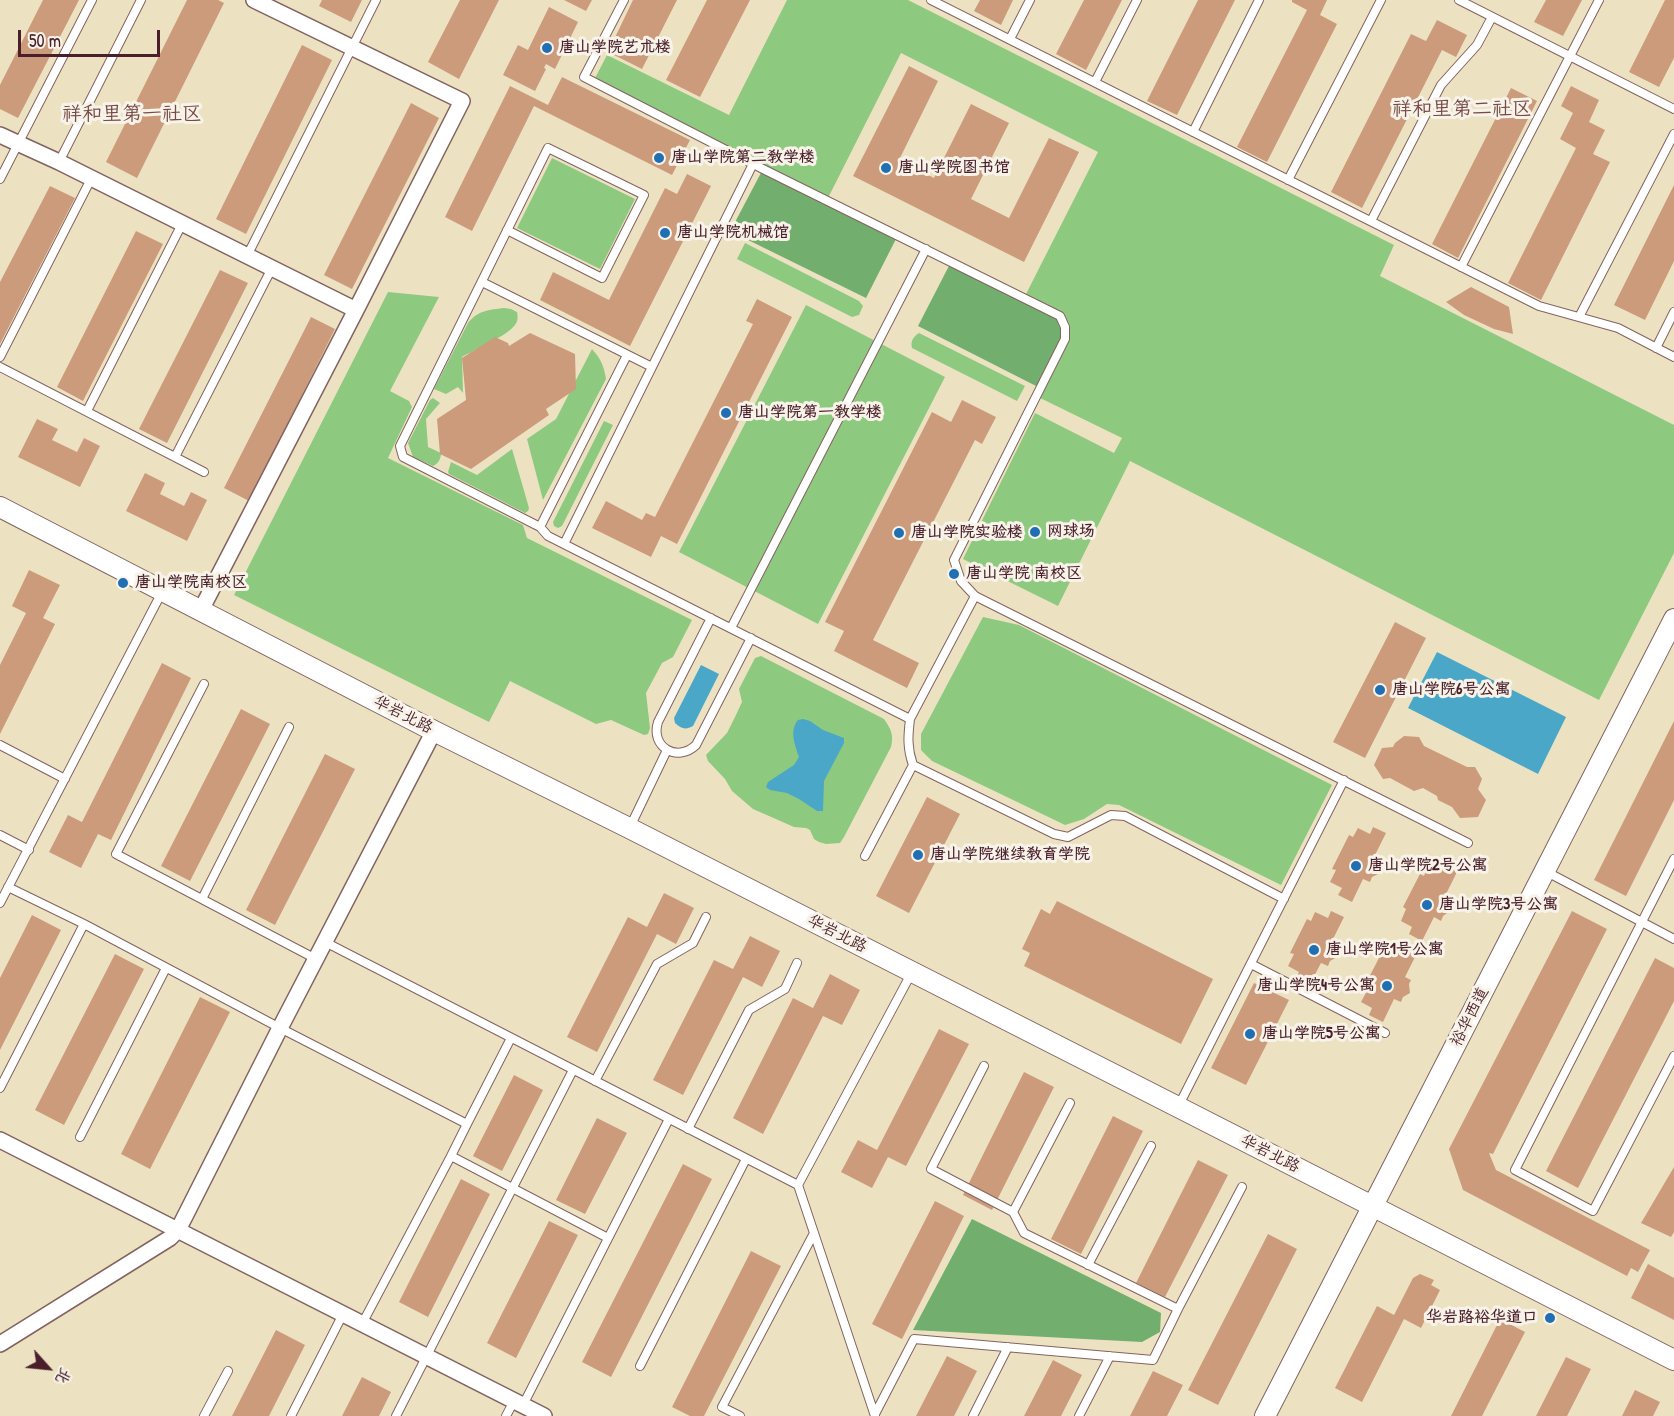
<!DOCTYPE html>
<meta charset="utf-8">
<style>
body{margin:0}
#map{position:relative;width:1674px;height:1416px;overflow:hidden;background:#ece2c2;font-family:"Patrick Hand","LXGW WenKai TC",sans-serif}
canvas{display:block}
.north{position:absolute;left:18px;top:1338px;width:60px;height:60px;-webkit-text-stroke:4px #f7f3e8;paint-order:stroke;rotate:117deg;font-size:16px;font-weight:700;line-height:24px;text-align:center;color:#4a1f2b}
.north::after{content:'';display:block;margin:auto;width:21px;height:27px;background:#4a1f2b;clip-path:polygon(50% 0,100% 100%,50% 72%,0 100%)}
.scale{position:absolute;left:18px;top:30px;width:142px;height:27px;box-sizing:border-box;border:3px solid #4a1f2b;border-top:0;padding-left:8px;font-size:18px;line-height:21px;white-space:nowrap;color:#4a1f2b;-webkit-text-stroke:4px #f7f3e8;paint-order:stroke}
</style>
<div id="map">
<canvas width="1674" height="1416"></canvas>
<div class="north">北</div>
<div class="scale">50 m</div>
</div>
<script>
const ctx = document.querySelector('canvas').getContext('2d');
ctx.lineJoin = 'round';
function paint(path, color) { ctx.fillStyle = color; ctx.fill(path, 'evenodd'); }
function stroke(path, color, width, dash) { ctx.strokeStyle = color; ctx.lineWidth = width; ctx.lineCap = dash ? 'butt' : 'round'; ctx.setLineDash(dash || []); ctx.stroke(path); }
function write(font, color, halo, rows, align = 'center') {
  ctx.font = font + ' "Patrick Hand","LXGW WenKai TC",sans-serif'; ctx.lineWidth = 6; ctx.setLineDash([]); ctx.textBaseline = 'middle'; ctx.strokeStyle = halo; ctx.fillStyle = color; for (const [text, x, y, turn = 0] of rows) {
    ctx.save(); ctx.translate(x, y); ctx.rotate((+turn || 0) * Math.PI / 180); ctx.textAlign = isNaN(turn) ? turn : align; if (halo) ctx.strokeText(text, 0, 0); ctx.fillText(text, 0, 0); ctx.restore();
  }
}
paint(new Path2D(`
 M787 0H908L1394 245 1380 276 1674 425V553L1599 700 1130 461 1058 606 963 559 1035 413 1114 453 1122 438 1036 396 1065 339 1024 298 1098 152 901 53 827 200 593 82 607 55 729 115Z
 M552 158 635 199 600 269 517 228Z
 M745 243 859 301 863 306 859 315 852 317 737 259Z
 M388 292 439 297 390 391 409 401 412 407 388 458 523 525 527 538 692 620 673 657 662 663 646 693 650 728 648 734 644 735 611 720 596 724 510 681 489 722 234 595Z
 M806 305 945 377 818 624 679 552Z
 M504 308 511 309 517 312C518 317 518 321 515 325 507 336 474 350 462 357L463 393 458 387 446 394 434 389 468 323C478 310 489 310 504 308Z
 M919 333 1025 386 1017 401 912 348C910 341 914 336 919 333Z
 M592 349C601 359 604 366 606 379L543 500 527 439 556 419Z
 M433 398 440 403 426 419 428 447 441 453C441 459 438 464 433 466L413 457 408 443 430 400Z
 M604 421 613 425 562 526 558 528 554 526 553 522Z
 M512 449 529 508 528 511 525 513 449 474 448 472 451 462 477 475Z
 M983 617 1019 625 1332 785 1281 885 1119 805 1107 804 1084 819 1065 825 932 761 921 750V734Z
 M761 656 884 719C891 729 894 735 891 747L844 837 840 843 826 844 819 842 814 839 810 830 806 828 794 827 753 809 732 791 725 779 708 761 706 755 727 733 735 717 742 702 739 689 755 658Z`), '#8dca80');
paint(new Path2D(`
 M763 169 898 235 866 298 744 238 733 226Z
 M951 262 1060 316 1065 339 1040 388 918 326Z
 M972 1219 1161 1313 1160 1332 1142 1342 913 1330Z`), '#72ae6e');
paint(new Path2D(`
 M1437 652 1566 717 1538 774 1408 708Z
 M701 665 719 674 693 726C686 730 681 729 675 723L674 718Z
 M803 719 810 721 823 730 844 738V743L824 781 823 811H817L799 799 787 793 770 790 766 787 768 782 794 765 799 757C795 745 789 731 798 720Z`), '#4aa7c8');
paint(new Path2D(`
 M43 0H79L18 118 0 109V85Z
 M187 0H218L224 3 137 178 106 162Z
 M322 0H362L351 22 319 6Z
 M460 0H499L459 79 428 62Z
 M564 0H592L586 11Z
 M633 0H677L642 69 608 52Z
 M707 0H750L700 97 666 80Z
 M980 0H1013L1001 25 974 11Z
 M1084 0H1122L1086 70 1056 54Z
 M1198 0H1235L1177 115 1147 101Z
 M1292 0H1327L1320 15 1337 24 1267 162 1237 147 1307 10 1292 2Z
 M1546 0H1582L1563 36 1534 22Z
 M1665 0H1674V58L1659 87 1629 72Z
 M549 7 578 22 555 69 546 64 544 68 546 69 535 91 503 75 518 45 528 50Z
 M1437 20 1467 35 1456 57 1442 50 1362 208 1331 192 1411 34 1426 41Z
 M302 45 332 60 246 234 216 219Z
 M909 66 938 81 899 160 934 178 971 104 1009 123 971 199 1009 218 1049 138 1079 152 1024 262 853 176Z
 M562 77 690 140 672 175 534 106 472 231 445 217 510 86 548 105Z
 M1571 86 1599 100 1589 122 1605 130 1593 154 1610 162 1541 300 1508 283 1576 148 1560 139 1573 113 1561 106Z
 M1511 88 1537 101 1458 258 1432 244Z
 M411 103 439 118 352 289 324 275Z
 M687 174 711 186 630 346 540 300 553 272 609 300 665 188 677 194Z
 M1674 185V261L1645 320 1614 305Z
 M50 186 75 198 0 344V282Z
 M136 231 163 244 83 401 57 387Z
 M220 270 248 283 167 443 139 429Z
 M1471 287 1509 307 1513 334 1494 329 1464 315 1446 302Z
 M757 299 792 317 677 544 661 536 651 557 592 528 606 501 642 520 646 513 655 517 753 324 746 321Z
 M311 317 335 329 249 501 224 488Z
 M530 333 575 354 576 389 546 409 549 415 471 469 440 454 437 419 466 400 462 358 495 337 508 343 509 346Z
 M962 400 996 417 982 444 975 440 873 640 919 663 907 688 834 651 844 631 825 622 932 412 951 422Z
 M37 419 58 429 52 440 77 452 84 438 100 446 80 487 18 457Z
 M145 473 165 483 160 494 184 506 191 492 207 500 187 541 126 511Z
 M29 570 60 585 43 618 55 624 0 734V665L26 613 12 606Z
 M1395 622 1426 638 1365 758 1333 742Z
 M162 663 191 678 111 840 98 834 81 868 49 852 68 815 82 822Z
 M241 709 270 724 190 881 161 866Z
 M1674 721V800L1626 896 1594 880Z
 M1404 736 1419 737 1424 746 1467 767H1475L1482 779 1478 789 1486 800 1478 817 1460 818 1452 807 1438 800 1437 796 1423 788 1414 791 1390 778 1383 779 1374 765 1382 748 1393 747 1395 743Z
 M325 754 355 769 275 925 246 910Z
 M927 797 960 814 909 913 876 896Z
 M1373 827 1386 833 1374 857 1380 860 1378 864 1380 873 1372 877 1370 882 1363 879 1352 902 1338 895 1342 888 1330 882 1336 870 1332 869 1349 835 1353 837 1358 828 1370 834Z
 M1444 865 1457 872 1445 896 1451 898 1449 903 1450 911 1443 916 1441 921 1434 917 1422 941 1409 934 1412 927 1401 921 1406 909 1403 907 1420 874 1424 876 1428 866 1441 873Z
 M664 893 694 908 676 944 657 934 597 1052 567 1037 628 917 647 927Z
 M1057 901 1213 979 1181 1044 1024 966 1030 953 1022 949 1041 909 1050 914Z
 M1331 911 1344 917 1332 941 1338 944 1336 948 1337 957 1330 961 1328 966 1321 963 1309 986 1296 979 1299 972 1288 966 1294 954 1290 953 1307 919 1311 921 1315 912 1328 918Z
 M1572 911 1607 929 1493 1154 1489 1153 1496 1170 1650 1250 1638 1272 1631 1268 1627 1276 1463 1190 1449 1149Z
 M32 915 61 930 0 1050V978Z
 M750 936 780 951 762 987 743 977 683 1095 653 1080 714 960 733 969Z
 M1405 947 1417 953 1405 977 1411 980 1409 984 1410 993 1403 997 1401 1002 1394 999 1383 1022 1369 1015 1372 1008 1361 1002 1367 991 1363 989 1380 956 1383 957 1388 948 1401 954Z
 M115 954 144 969 64 1125 35 1110Z
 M1655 958 1674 968V1001L1578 1188 1546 1171Z
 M830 974 860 990 842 1025 823 1016 763 1134 733 1118 793 998 813 1008Z
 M1254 983 1289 1000 1246 1085 1211 1068Z
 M200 997 230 1012 150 1169 121 1154Z
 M939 1029 969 1044 906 1166 888 1157 872 1188 841 1172 858 1140 877 1150Z
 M1024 1072 1054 1087 992 1210 963 1195Z
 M514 1075 543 1090 502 1171 473 1156Z
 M1113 1116 1143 1131 1081 1254 1051 1239Z
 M597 1118 627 1133 585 1214 556 1200Z
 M1198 1160 1228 1175 1165 1297 1136 1283Z
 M683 1164 712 1179 611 1377 582 1362Z
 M1674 1167V1232L1671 1237 1641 1223Z
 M461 1179 490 1194 428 1317 399 1302Z
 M935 1201 964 1216 902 1339 872 1324Z
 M549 1221 578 1235 516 1358 487 1343Z
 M1268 1234 1297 1249 1218 1405 1188 1390Z
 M751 1251 781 1266 704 1416H690L672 1407Z
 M1648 1264 1674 1278V1320L1631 1298Z
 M1420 1274 1434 1280 1431 1285 1440 1290 1421 1328 1404 1319 1362 1402 1335 1388 1377 1306 1394 1315 1413 1278Z
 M1500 1319 1525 1332 1482 1416H1451Z
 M276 1330 305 1345 269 1416H232Z
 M947 1356 977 1371 954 1416H916Z
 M1566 1357 1591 1369 1567 1416H1536Z
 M1053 1360 1082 1375 1061 1416H1024Z
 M1153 1371 1183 1385 1167 1416H1130Z
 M362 1377 391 1392 379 1416H342Z
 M1635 1390 1660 1402 1653 1416H1622Z`), '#cc9b7c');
const service = new Path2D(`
 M624 0 584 77 763 169 1060 316 1065 327V339L954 560 961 581 975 596 1468 843
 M931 0 1539 306 1618 328 1674 357
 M1459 0 1674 109
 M1010 39 1030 0
 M1095 82 1137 0
 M1193 132 1259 0
 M59 162 141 0
 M0 179 92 0
 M1288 180 1381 0
 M1371 221 1441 85 1477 45 1492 17
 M507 230 602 278 644 195 548 148 400 446 403 457 540 527 548 536 910 719C908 736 907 748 913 765L865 856
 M247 256 376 0
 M1461 267 1599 0
 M482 282 652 367
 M1579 317 1674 134
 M1656 348 1674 312
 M0 357 91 179
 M0 367 204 472
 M87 411 182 224
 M175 457 272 268
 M540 527 627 355
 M564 544 753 164
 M711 618 658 722C650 747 677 763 696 745L751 638
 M731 628 926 249
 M204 684 116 854 316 959
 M910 719 975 596
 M0 745 65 779
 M913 765 1054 834 1068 837 1111 815 1125 816 1284 899
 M630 827 667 750
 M0 835 29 850
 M1674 859 1515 1170 1593 1211 1674 1056
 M1545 871 1674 939
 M8 887 84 924 280 1028 467 1124 451 1156
 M202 899 289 727
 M0 903 162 592
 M325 942 798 1185 875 1416
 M1251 964 1385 1033
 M984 1066 931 1169 1013 1212 1024 1233 1178 1309 1242 1187
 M595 1081 657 964 693 943 706 917
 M0 1088 84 924
 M1178 1107 1344 780
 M467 1124 511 1038
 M688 1129 749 1010 785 989 797 963
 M80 1137 166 968
 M798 1185 912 972
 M1013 1212 1070 1103
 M1088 1265 1151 1146
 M362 1324 451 1156 608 1238
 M640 1366 746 1159
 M523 1405 669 1119
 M875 1414 914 1339 1153 1360 1178 1309
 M204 1416 228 1371
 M291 1416 343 1314
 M396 1416 573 1070
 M506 1416 514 1401
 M740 1416 722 1407 814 1233
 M973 1416 1008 1347
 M1079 1416 1110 1356`);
const minor = new Path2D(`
 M0 135 59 162 356 310
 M201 610 356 310 462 101 254 0
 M0 1140 544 1416
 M0 1344 170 1238 178 1230 280 1028 434 731`);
const tertiary = new Path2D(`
 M0 507 434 731 629 828 1178 1107 1674 1360
 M1265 1416 1674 619`);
stroke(service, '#836360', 10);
stroke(minor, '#836360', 18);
stroke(tertiary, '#836360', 22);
stroke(service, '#fff', 8);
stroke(minor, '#fff', 15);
stroke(tertiary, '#fff', 20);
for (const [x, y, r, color] of [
 [547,48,6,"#1f6fb2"],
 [659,158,6,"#1f6fb2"],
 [886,168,6,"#1f6fb2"],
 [665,233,6,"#1f6fb2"],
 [726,413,6,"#1f6fb2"],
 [1035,532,6,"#1f6fb2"],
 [899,533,6,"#1f6fb2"],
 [954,574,6,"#1f6fb2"],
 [123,583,6,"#1f6fb2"],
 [1380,690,6,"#1f6fb2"],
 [918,855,6,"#1f6fb2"],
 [1356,866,6,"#1f6fb2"],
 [1427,905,6,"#1f6fb2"],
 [1314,950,6,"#1f6fb2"],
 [1387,986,6,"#1f6fb2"],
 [1250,1034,6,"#1f6fb2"],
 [1550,1318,6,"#1f6fb2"]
]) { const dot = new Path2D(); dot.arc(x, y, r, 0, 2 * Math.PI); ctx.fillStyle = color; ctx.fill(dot); stroke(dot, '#f7f3e8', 2); }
write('bold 16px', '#4a1f2b', '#f7f3e8', [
 ["唐山学院艺术楼",559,48],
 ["唐山学院第二教学楼",671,158],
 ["唐山学院图书馆",898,168],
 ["唐山学院机械馆",677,233],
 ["唐山学院第一教学楼",738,413],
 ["网球场",1047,532],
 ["唐山学院实验楼",911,533],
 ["唐山学院 南校区",966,574],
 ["唐山学院南校区",135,583],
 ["唐山学院6号公寓",1392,690],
 ["唐山学院继续教育学院",930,855],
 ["唐山学院2号公寓",1368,866],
 ["唐山学院3号公寓",1439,905],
 ["唐山学院1号公寓",1326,950],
 ["唐山学院4号公寓",1375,986,"right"],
 ["唐山学院5号公寓",1262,1034],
 ["华岩路裕华道口",1538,1318,"right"]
], 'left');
write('16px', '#4a1f2b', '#f7f3e8', [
 ["华岩北路",403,715,27],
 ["华岩北路",837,934,27],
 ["裕华西道",1470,1017,-63],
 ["华岩北路",1270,1154,27]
]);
write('20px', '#784a47', '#f7f3e8', [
 ["祥和里第二社区",1462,110],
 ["祥和里第一社区",132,115]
]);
</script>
